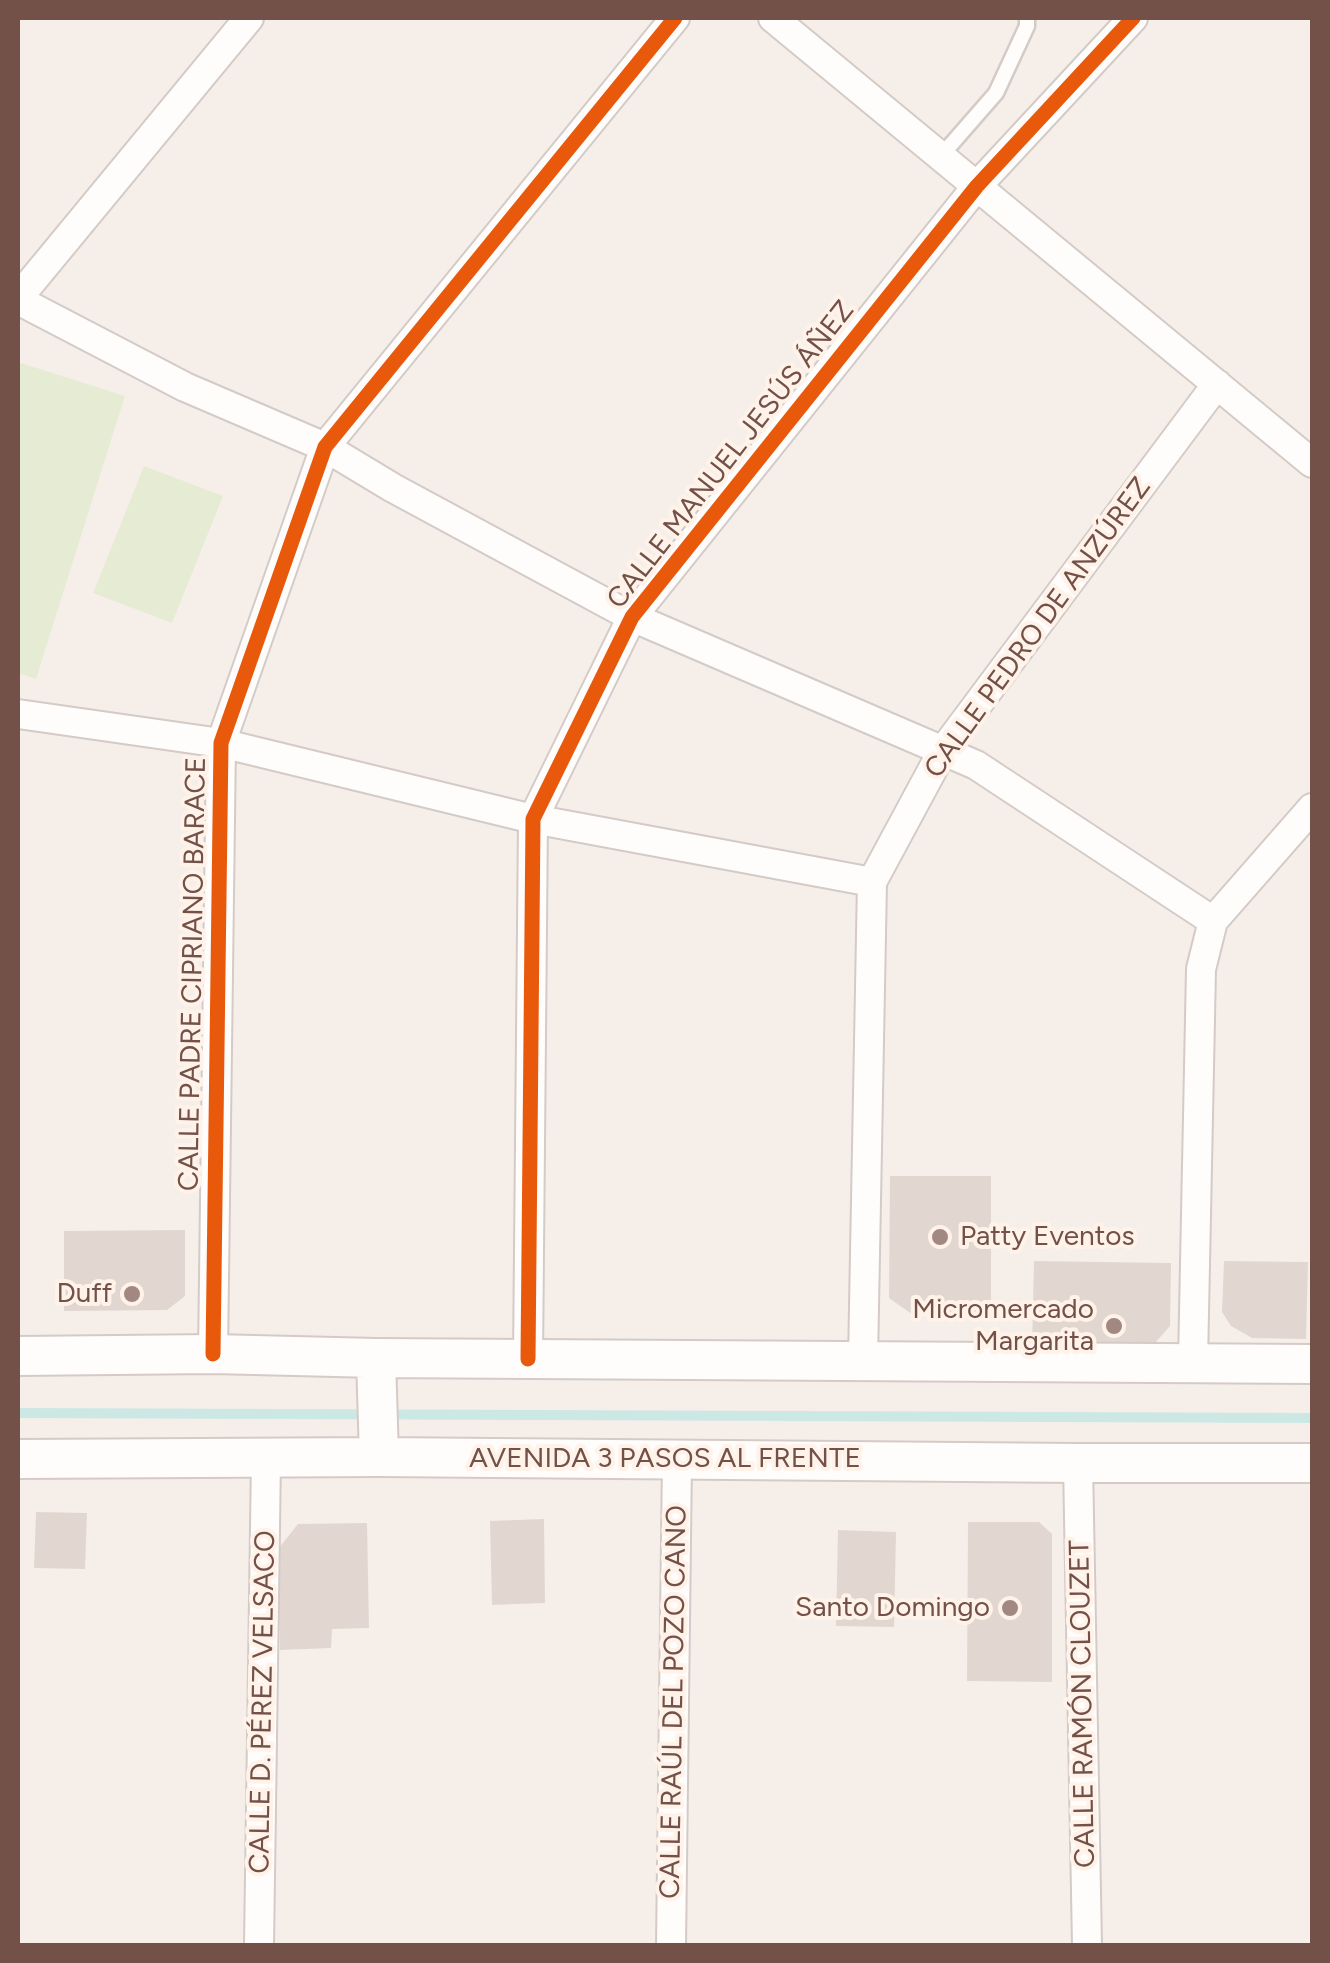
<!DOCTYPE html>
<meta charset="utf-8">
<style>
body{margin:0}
#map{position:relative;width:1330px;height:1963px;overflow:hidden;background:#f6efe9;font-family:Figtree,sans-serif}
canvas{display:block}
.frame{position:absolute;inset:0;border:20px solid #735149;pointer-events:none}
</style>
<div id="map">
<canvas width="1330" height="1963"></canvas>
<div class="frame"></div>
</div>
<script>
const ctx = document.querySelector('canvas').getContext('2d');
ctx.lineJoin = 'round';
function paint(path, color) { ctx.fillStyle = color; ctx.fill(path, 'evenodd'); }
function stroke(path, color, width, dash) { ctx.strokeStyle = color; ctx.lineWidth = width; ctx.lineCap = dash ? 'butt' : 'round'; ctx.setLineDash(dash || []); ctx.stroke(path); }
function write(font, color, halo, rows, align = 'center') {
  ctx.font = font + ' Figtree,sans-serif'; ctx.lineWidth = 8; ctx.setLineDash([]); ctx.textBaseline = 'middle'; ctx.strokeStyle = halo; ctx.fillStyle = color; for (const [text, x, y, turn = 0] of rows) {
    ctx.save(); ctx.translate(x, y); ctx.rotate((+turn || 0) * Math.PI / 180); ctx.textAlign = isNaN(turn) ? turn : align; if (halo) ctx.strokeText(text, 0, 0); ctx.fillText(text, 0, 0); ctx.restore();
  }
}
paint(new Path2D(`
 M18 362 125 396 36 679 18 673Z
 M144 466 223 496 172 623 93 593Z`), '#e6ecd4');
stroke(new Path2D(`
 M18 1413 1312 1418`), '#cbe8e5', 10);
paint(new Path2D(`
 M890 1176H991V1315H913L889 1298Z
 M185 1230V1296L167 1310 64 1311V1231Z
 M1034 1261 1171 1263 1170 1326 1148 1351 1032 1349Z
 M1224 1261 1308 1262 1306 1339 1252 1338 1231 1326 1222 1312Z
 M36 1512 87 1513 85 1569 34 1568Z
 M544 1519 545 1603 492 1605 490 1521Z
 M968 1522H1039L1052 1534V1682L967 1681Z
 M367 1523 369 1628 332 1629 331 1648 280 1650 278 1549 298 1524Z
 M838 1530 896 1532 894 1627 836 1626Z`), '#e2d6d1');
const service = new Path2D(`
 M941 156 996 93 1027 26V18`);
const minor = new Path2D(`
 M773 18 1312 463
 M18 298 249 18
 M18 300 185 387 325 447 393 488 632 617 976 765 1213 921
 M18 714 221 743 533 819 872 882
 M213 1354 221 743 325 447 675 18
 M528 1359 533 819 632 617 977 186 1133 18
 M863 1360 872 882 942 752 1217 384
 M1193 1362 1201 969 1213 921 1312 808
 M1078 1463 1087 1946
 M259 1946 266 1458
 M671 1946 677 1459`);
const secondary = new Path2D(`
 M18 1356 213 1354 376 1358 1312 1364
 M376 1358 379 1457
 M18 1459 379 1457 1078 1463H1312`);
stroke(service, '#d4cac6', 19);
stroke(minor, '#d4cac6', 32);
stroke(secondary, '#d5cac6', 42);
stroke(service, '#fefdfc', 14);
stroke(minor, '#fefdfc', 28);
stroke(secondary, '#fefdfc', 38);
stroke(new Path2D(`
 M213 1354 221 743 325 447 675 18
 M528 1359 533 819 632 617 977 186 1133 18`), '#e8590c', 15);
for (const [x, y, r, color] of [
 [940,1237,10,"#a18881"],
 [132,1294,10,"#a18881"],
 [1114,1326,10,"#a18881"],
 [1010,1608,10,"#a18881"]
]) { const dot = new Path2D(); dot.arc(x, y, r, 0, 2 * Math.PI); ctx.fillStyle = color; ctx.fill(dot); stroke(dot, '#fff2e9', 4); }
write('28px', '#735149', '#fff2e9', [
 ["CALLE MANUEL JESÚS ÁÑEZ",731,455,-52],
 ["CALLE PEDRO DE ANZÚREZ",1038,628,-54],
 ["CALLE PADRE CIPRIANO BARACE",193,974,-89],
 ["AVENIDA 3 PASOS AL FRENTE",665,1459],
 ["CALLE D. PÉREZ VELSACO",263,1702,-89],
 ["CALLE RAÚL DEL POZO CANO",674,1702,-89],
 ["CALLE RAMÓN CLOUZET",1083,1704,-91]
]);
write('28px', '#735149', '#fff2e9', [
 ["Patty Eventos",960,1237,"left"],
 ["Duff",112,1294],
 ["Micromercado",1094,1310],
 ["Margarita",1094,1342],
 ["Santo Domingo",990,1608]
], 'right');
</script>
